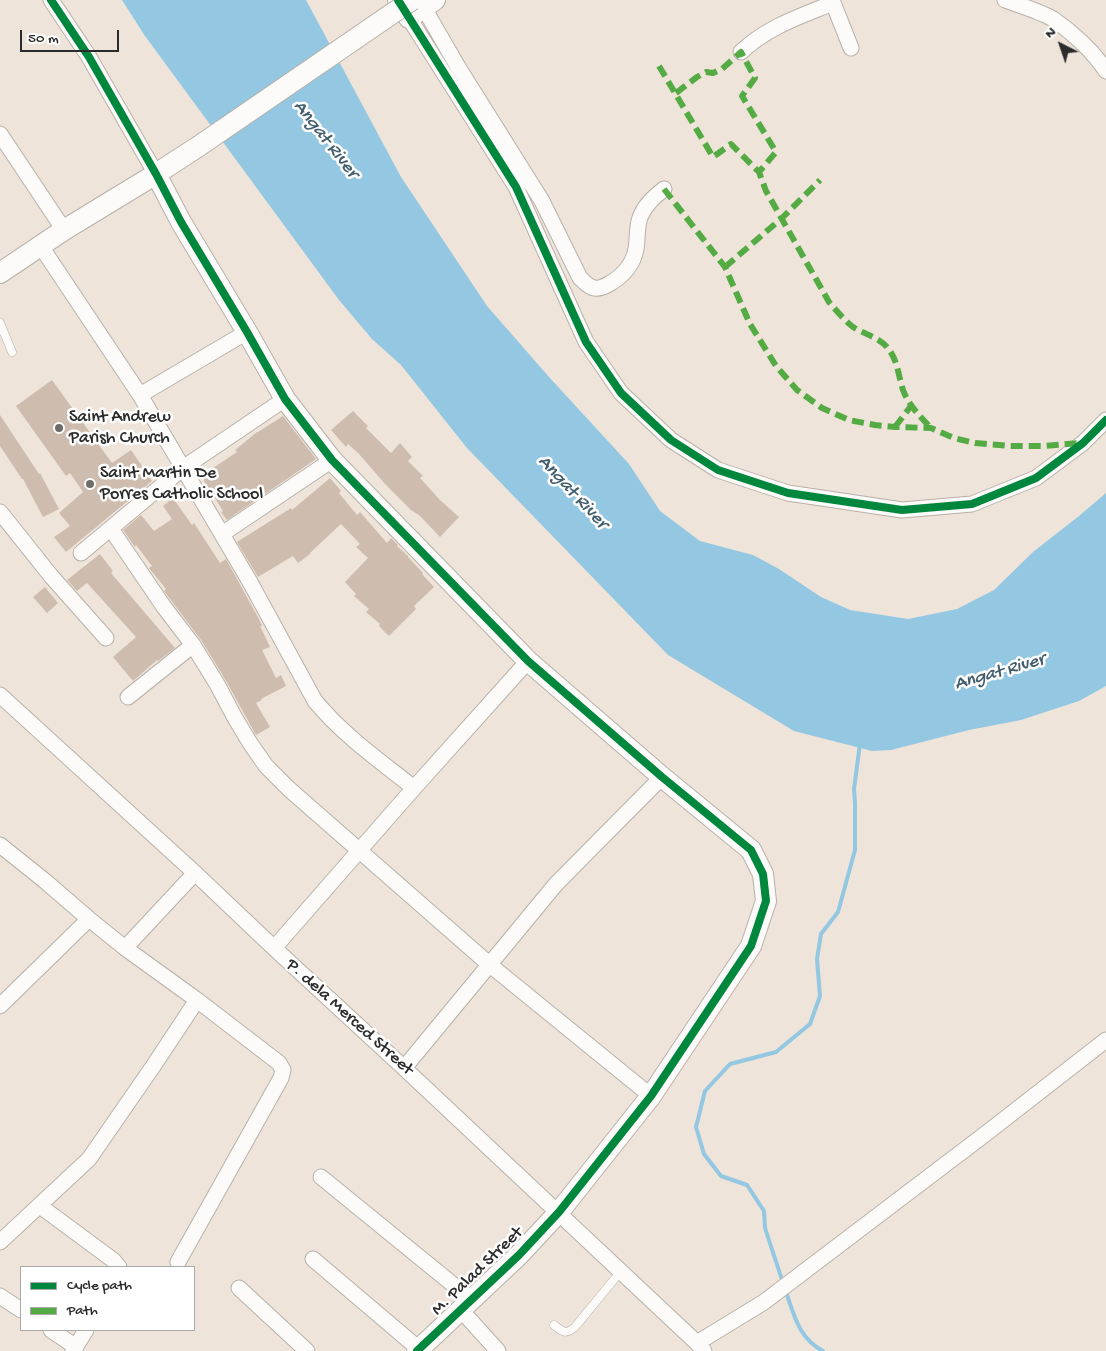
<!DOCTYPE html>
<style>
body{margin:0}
#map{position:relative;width:1106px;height:1351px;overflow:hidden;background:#eee4d9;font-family:"Gochi Hand",sans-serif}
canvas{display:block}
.legend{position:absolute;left:20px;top:1266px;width:175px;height:65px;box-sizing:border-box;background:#fff;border:1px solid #aaa;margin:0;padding:6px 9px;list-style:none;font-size:15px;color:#2b2b2b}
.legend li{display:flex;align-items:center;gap:10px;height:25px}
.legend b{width:25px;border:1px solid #aaa}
.north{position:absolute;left:1036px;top:20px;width:50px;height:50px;-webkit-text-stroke:4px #fff;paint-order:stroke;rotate:319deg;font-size:14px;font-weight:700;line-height:20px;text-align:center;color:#2b2b2b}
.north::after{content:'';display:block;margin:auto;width:18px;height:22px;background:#2b2b2b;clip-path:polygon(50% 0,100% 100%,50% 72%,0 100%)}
.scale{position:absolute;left:20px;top:30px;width:99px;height:22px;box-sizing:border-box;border:2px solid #2b2b2b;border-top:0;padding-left:6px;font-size:15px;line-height:18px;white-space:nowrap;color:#2b2b2b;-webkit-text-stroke:4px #fff;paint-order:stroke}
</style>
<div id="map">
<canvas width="1106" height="1351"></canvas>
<ul class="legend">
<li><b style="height:6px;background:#00873e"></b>Cycle path</li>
<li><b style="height:6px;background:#54ab44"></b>Path</li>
</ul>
<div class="north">N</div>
<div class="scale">50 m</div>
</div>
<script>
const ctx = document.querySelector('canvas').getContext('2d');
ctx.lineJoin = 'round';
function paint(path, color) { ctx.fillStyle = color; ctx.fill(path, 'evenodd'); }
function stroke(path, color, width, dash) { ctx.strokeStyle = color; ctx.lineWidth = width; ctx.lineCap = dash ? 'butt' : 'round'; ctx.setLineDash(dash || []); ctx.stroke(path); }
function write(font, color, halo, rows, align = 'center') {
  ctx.font = font + ' "Gochi Hand",sans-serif'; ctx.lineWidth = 5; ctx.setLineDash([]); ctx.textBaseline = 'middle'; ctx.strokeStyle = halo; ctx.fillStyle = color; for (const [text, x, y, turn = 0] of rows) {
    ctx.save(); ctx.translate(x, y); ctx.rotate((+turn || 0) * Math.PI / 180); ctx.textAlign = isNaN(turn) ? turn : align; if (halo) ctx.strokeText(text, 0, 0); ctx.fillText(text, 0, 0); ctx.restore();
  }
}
paint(new Path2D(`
 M122 0H306L401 177 487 306 549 377 629 464 660 511 700 541 753 555 779 569 821 597 850 610 908 619 957 609 994 590 1033 552 1079 516 1106 493V686L1079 701 1021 720 969 730 891 750 872 751 794 731 668 655 467 448 401 365 372 339 339 300 145 36Z`), '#93c7e2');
stroke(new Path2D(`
 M783 1283 765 1228 764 1211 747 1185 721 1176 704 1154 696 1127 705 1091 730 1064 776 1052 810 1024 820 996 817 959 821 934 838 912 855 850V803L854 789 860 744
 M785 1289C794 1314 798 1338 823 1351`), '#93c7e2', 4);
paint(new Path2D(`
 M52 380 112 463 131 450 142 466 141 467 152 481 66 552 54 537 70 526 59 513 83 492 70 473 66 476 16 406Z
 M353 411 368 426 366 428 391 453 400 443 412 457 408 461 423 476 420 478 440 500 459 517 440 537 419 515 411 510 386 485 359 454 348 444 346 447 331 430Z
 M0 415 39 474 40 473 59 509 43 517 23 479H22L0 446Z
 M283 416 316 459 227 520 221 512 223 511 201 476 237 452 235 450 257 432H258Z
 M330 478 341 491 339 493 357 515 360 512 387 543 391 538 398 545 397 546 408 556V557L423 573 422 574 434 587 414 606 416 609 389 636 379 626 380 624 366 612 369 609 354 596 356 594 345 582 368 558 356 547 360 544 341 524 310 553V554L298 563 293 556 258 577 237 542 291 508 292 510Z
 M173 498 192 525 194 523 220 563 226 559 259 619 262 626H260L270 647 262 650 276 678 281 675 286 686 261 699 262 700 256 703 270 727 256 735 225 679 201 640 164 591 166 589 149 568 152 566 136 545 135 547 123 530 141 515 154 531 172 519 163 506Z
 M100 554 113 571 111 573 175 648 158 661 157 660 133 681 113 657 136 637 87 583 77 591 67 580Z
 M45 587 58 603 47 613 33 597Z`), '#cebdaf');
const service = new Path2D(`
 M0 323 12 352
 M554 1325C563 1332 565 1335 575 1327L621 1271`);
const minor = new Path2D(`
 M51 0 89 57 156 174
 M832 0 851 48
 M1005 0C1019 5 1042 12 1053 19 1072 32 1094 52 1106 71
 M424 8 458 67 542 201 580 278C590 288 595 292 609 284 623 276 633 265 636 249 638 238 636 226 641 215 646 204 654 197 664 189
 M409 18 516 187 586 342 621 393 671 440 718 470 788 493 902 510 972 504 1036 478 1083 443 1106 420
 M741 52C767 27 801 16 833 3
 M0 134 64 230
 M40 245 140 395 250 582 315 701C343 735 380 761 414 788
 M140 395 247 332
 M0 512 51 576 106 638
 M111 529 164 607 193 645 217 684 235 718 250 743 266 766 289 789 490 965 651 1096
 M222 534 332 460
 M81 553 183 468 285 399
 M0 695 195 873 274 948 404 1068 697 1343 704 1351
 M128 697 193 645
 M0 845 45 881 89 919 125 948 197 1000 279 1063 283 1070 281 1078 178 1262
 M125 948 195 873
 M274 948 414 788 528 661
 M0 1006 89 919
 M404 1068 556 884 662 777
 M321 1177 472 1300
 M40 1206 113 1260 119 1267
 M0 1242 89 1159 154 1065 197 1000
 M313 1259 419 1349
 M239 1288 307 1351
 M0 1296 21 1310
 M461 1310 498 1351
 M51 1330 76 1347
 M697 1343 764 1302 984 1135 1106 1040
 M73 1351 86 1330`);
const tertiary = new Path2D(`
 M398 0 409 18 435 0
 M156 174 181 222 247 332 285 399 332 460 528 661 662 777 751 850 763 874 766 901 751 946 651 1096 559 1212 519 1255 417 1351
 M0 273 64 230 156 174 199 146`);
stroke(service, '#b8b1aa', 9);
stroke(minor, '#b8b1aa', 17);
stroke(tertiary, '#b8b1aa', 22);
stroke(service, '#fcfbf9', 8);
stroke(minor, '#fcfbf9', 15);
stroke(tertiary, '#fcfbf9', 20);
const tertiaryBridge = new Path2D(`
 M199 146 412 0`);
stroke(tertiaryBridge, '#b8b1aa', 22, []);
stroke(tertiaryBridge, '#fcfbf9', 20);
stroke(new Path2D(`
 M659 66 713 157 731 144 759 172 766 191 829 302C836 310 844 320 853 327 864 334 878 337 887 347 898 360 898 375 903 390 909 406 920 416 931 428
 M676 93 697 77 706 72 713 73 722 69 741 52 755 78 742 96 776 152 759 172
 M664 189 725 267 750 324 776 366 797 390 822 408 849 420 875 425 895 427 931 428 954 438 975 443 1010 446H1044L1080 443
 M725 267 782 218 820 180
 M895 427 911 406`), '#54ab44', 6, [12, 6]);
stroke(new Path2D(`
 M51 0 89 57 156 174 181 222 247 332 285 399 332 460 528 661 662 777 751 850 763 874 766 901 751 946 651 1096 559 1212 519 1255 417 1351
 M398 0 516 187 586 342 621 393 671 440 718 470 788 493 902 510 972 504 1036 478 1083 443 1106 420`), '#00873e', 8);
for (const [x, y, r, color] of [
 [59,428,5,"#6f6c68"],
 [90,484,5,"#6f6c68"]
]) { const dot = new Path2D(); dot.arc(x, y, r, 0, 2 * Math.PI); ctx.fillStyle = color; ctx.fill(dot); stroke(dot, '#fff', 2); }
write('18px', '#2b2b2b', '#fff', [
 ["Saint Andrew",69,418],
 ["Parish Church",69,439],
 ["Saint Martin De",100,474],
 ["Porres Catholic School",100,495]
], 'left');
write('18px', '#2b2b2b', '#fff', [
 ["P. dela Merced Street",349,1018,42],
 ["M. Palad Street",478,1272,-44]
]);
write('italic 19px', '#425d6c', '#fff', [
 ["Angat River",325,140,52],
 ["Angat River",572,493,47],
 ["Angat River",1000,673,-16]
]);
</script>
